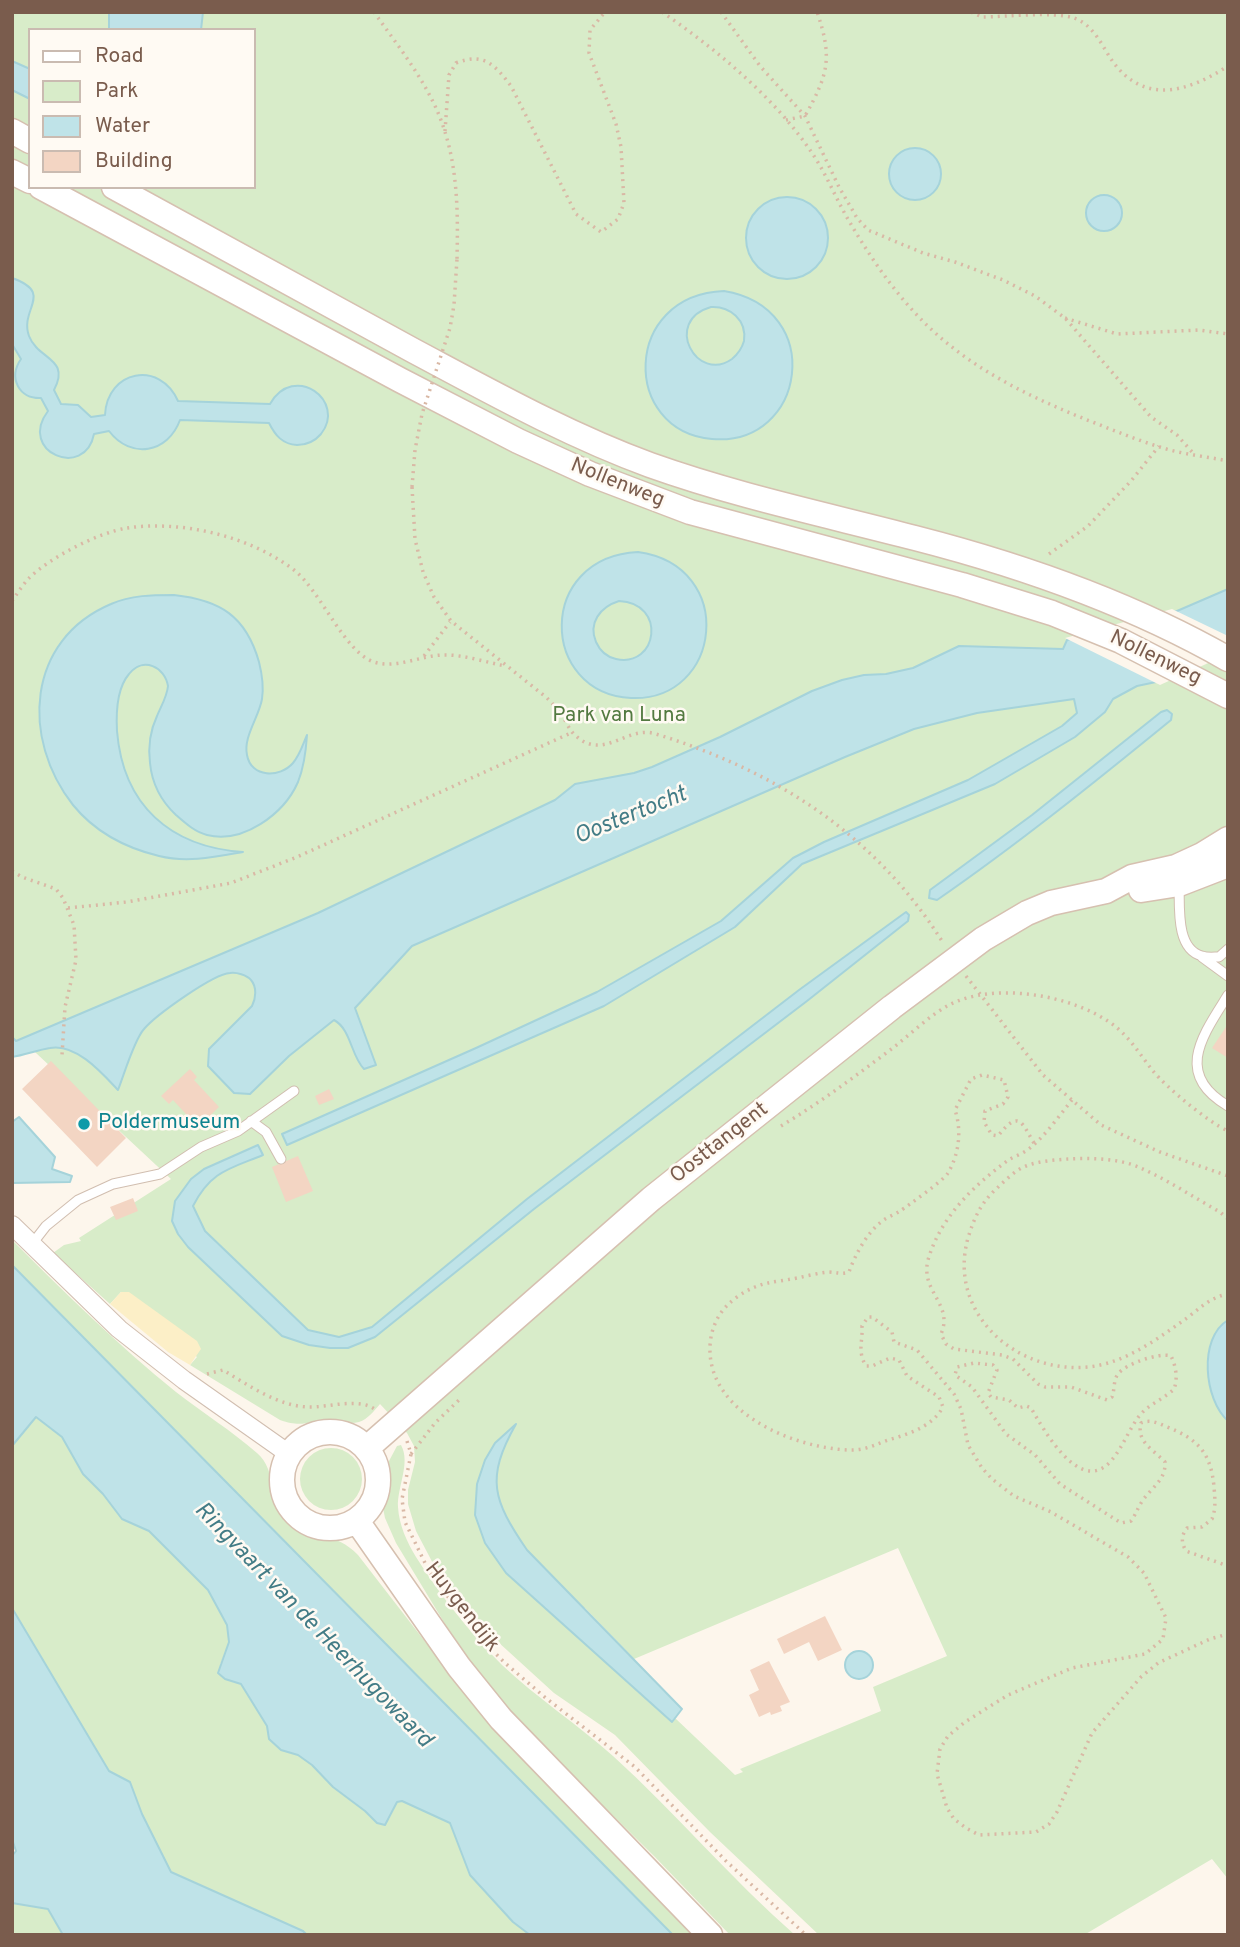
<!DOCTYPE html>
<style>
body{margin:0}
#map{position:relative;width:1240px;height:1947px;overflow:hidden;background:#fdf6ec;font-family:Overpass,sans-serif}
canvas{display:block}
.frame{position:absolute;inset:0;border:14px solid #7a5c4d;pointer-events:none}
.legend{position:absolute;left:28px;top:28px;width:228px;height:161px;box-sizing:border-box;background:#fffaf3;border:2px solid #cabbb1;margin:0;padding:9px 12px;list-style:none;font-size:21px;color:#7a5c4d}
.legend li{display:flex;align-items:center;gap:14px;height:35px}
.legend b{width:35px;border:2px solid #cabbb1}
</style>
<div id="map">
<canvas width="1240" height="1947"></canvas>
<div class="frame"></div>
<ul class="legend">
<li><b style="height:9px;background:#fff"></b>Road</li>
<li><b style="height:19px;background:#d8ecc9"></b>Park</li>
<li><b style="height:19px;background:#bfe3e8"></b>Water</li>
<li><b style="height:19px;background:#f3d5c3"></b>Building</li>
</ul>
</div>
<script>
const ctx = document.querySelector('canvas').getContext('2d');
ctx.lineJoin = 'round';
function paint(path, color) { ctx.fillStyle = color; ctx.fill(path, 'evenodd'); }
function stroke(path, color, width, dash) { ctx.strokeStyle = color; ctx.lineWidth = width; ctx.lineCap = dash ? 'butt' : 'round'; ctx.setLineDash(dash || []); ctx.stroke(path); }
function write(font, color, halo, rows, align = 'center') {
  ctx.font = font + ' Overpass,sans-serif'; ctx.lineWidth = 5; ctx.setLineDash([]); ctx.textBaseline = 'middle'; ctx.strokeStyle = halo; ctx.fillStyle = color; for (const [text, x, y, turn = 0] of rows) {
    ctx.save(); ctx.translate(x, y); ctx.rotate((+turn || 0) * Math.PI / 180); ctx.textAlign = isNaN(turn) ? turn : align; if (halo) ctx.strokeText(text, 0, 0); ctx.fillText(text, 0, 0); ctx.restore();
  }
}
paint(new Path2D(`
 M12 12H1228V1879L1212 1859 1084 1935H819L710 1832 615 1735 554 1693 474 1620 438 1573 416 1531 408 1504V1490L415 1462 414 1446 407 1433 380 1404C374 1411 368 1419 359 1422 349 1425 340 1421 331 1420 309 1419 305 1429 280 1420L190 1365 197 1357 121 1292 110 1304 53 1253 64 1245 81 1241 79 1238 171 1179 21 1039 16 1041 12 1037ZM30 30H254V187H30ZM898 1548 947 1656 873 1687 881 1711 740 1769 743 1772 735 1775 675 1718 671 1721 625 1680 577 1611 585 1608 634 1659Z
 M12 1240C65 1293 118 1345 176 1392 203 1413 232 1431 257 1453 278 1471 267 1501 292 1522 314 1540 335 1531 358 1555L461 1688 698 1935H673L12 1265Z
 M36 1417 62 1437 83 1474 103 1494 122 1519 149 1531 208 1590 227 1625 229 1642 220 1665 225 1679 241 1684 267 1726 269 1739 281 1750 298 1755 312 1765 333 1787 365 1811 370 1817 389 1819 397 1802 403 1801 450 1823 470 1875 513 1922 530 1935H307L303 1931 171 1872 142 1814 130 1782 109 1771 12 1608V1446Z
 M401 1445C411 1463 397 1487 398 1507 399 1525 407 1542 416 1557 440 1595 470 1633 502 1665 537 1698 577 1724 613 1756 676 1813 731 1879 795 1935H730L655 1857 525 1729 482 1678 445 1624 396 1543 385 1518 383 1508 389 1461 397 1446Z
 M300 1479a31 31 0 1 1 62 0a31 31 0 1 1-62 0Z
 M12 1903 48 1909 63 1935H12Z`), '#d8ecc9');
paint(new Path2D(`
 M121 1292H129L197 1341 201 1349 190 1365 168 1352 110 1304Z`), '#fcefc7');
const water = new Path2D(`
 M109 12H203L201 30H109Z
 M12 61 30 69V99L12 90Z
 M889 174a26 26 0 1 1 52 0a26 26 0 1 1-52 0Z
 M1086 213a18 18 0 1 1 36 0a18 18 0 1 1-36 0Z
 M746 238a41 41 0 1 1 82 0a41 41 0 1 1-82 0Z
 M12 278C55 293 19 309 29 336 38 360 71 358 54 390L61 404 78 405 91 417 105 415C107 370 160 360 178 401L270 404C294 362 347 401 321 434 315 441 306 445 297 445 282 444 275 435 269 423L180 420C168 453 131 460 109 431L94 434C85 480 17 452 48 411L41 398C19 399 8 378 21 359L12 344Z
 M724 291C827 308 806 447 712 439 621 431 622 295 724 291ZM711 307C730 306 747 320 744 341 742 348 738 354 732 359 697 384 662 321 711 307Z
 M638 552C738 566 722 702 631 698 539 693 536 557 638 552ZM619 601C667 603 658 668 616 659 607 657 600 651 596 642 588 623 600 607 619 601Z
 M1228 589V650L1156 682 1137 686 1113 699 1105 712 1075 737 995 784 802 864 735 927 604 1006 287 1145 282 1134 476 1048 597 992 721 921 793 858 824 842 968 780 1062 726 1077 713 1074 699 977 713 914 729 845 757 412 946 355 1008 376 1065 364 1069C351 1056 351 1029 334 1020L289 1056 250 1094 234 1093 208 1066 209 1049 252 1006C256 998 257 987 251 980 247 975 236 972 230 973 213 974 156 1015 144 1029 134 1040 124 1075 118 1090 102 1073 76 1043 50 1048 37 1050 25 1055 12 1057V1037L16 1041 318 913 555 800 575 784 634 773 652 767 720 737 812 691 842 680 864 675 886 674 913 668 959 646 1063 649 1067 640 1177 611Z
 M174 595C220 600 246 616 259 662 262 674 264 686 262 699 259 717 243 737 247 755 251 778 280 778 293 763 300 755 303 744 307 735 306 751 304 767 298 782 284 814 243 844 207 835 195 832 185 823 176 815 161 801 152 784 150 763 148 747 150 731 157 716 161 706 167 697 168 686 165 667 143 656 129 674 117 688 116 713 117 731 123 805 170 847 243 852 215 857 187 863 159 856 126 848 95 832 73 805 21 739 26 640 111 604 131 595 153 595 174 595Z
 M1167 710 1172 714 1171 720C1095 782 1018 844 937 900L929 898 930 890 1032 815 1161 712Z
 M906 912 909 915 908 921 807 1001 534 1209 375 1337 348 1348H330L309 1345 282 1336 188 1247 178 1234 172 1221 175 1201 191 1179 204 1169 258 1145 263 1155C229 1169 211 1171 193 1206L205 1231 308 1330 339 1337 372 1327 527 1199 799 990Z
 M19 1117 55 1157 52 1169 72 1176 70 1182 12 1183V1122Z
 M12 1265 673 1935H530L513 1922 470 1875 450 1823 402 1801 397 1802 385 1825 377 1823 365 1811 333 1787 312 1765 298 1755 281 1750 269 1739 267 1726 241 1684 225 1679 218 1673 229 1642 227 1625 208 1590 149 1531 122 1519 103 1494 83 1474 62 1437 36 1417 12 1446Z
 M1228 1320V1421C1204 1400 1198 1338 1228 1320Z
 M516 1424C485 1479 493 1500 527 1550L682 1709 672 1722 506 1573 485 1543 475 1515 477 1484 485 1460 495 1443Z
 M12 1608 109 1771 130 1782 142 1814 171 1872 303 1931 307 1935H63L48 1909 12 1903V1856L16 1851 12 1839Z
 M845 1665a14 14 0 1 1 28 0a14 14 0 1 1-28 0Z`);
paint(water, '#bfe3e8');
stroke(water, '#a5d3da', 2);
paint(new Path2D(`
 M1172 609 1228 636V654L1160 685 1065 638Z`), '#fdf6ec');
paint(new Path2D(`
 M1228 1024V1058L1212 1048Z
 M51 1061 126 1138 97 1167 22 1089Z
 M190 1069 197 1077 194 1080 219 1107 198 1127 173 1100 169 1104 161 1096Z
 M329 1089 334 1099 319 1105 315 1096Z
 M298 1156 313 1191 286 1202 272 1167Z
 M133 1198 138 1211 116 1220 110 1207Z
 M825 1616 842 1650 818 1661 809 1642 784 1654 777 1639Z
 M769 1661 790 1702 780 1706 782 1711 771 1715 770 1712 759 1717 749 1695 759 1690 750 1670Z`), '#f3d5c3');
const service = new Path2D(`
 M1179 884C1180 905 1175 949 1202 956 1207 958 1214 957 1219 957L1228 949
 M1202 957 1228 976
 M1228 995C1203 1035 1173 1074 1228 1106
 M251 1121 266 1132 281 1159
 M32 1244 46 1226 78 1200 113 1184 160 1174 201 1147 238 1131 294 1091`);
const minor = new Path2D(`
 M12 1225 119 1329 184 1380 289 1454`);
const secondary = new Path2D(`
 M12 131 30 141
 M12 172 30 181
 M41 187 400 380 518 441 590 474 690 512 962 585 1052 613 1121 641 1228 696
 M114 187C214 242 314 297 414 351 491 392 568 435 650 465 737 496 827 515 915 538 1024 566 1130 603 1228 659
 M1141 890 1179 884 1228 865
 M282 1480a48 48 0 1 1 96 0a48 48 0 1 1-96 0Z
 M367 1448 651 1199 892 1007 983 939 1027 913 1051 903 1106 891 1132 877 1176 867 1202 855 1228 839
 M357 1521 459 1667 501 1719 710 1935`);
stroke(service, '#d1beb0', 11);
stroke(minor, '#d1beb0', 20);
stroke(secondary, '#d6c0b0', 27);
stroke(new Path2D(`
 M374 12C400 49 432 88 445 132 458 173 458 217 457 259
 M662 12C716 49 775 98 812 153 825 172 834 194 845 214 865 249 888 284 916 314 965 367 1029 397 1095 423 1120 433 1145 443 1170 450 1189 455 1209 457 1228 461
 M721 12 760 66 805 116 839 187 857 218 868 230 923 253 955 262 1003 280 1035 296 1065 318 1151 417 1177 435 1193 453
 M971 12 982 17C1005 17 1053 11 1074 18 1094 25 1102 46 1113 62 1145 105 1188 92 1228 66
 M786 120 805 116C828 75 833 58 817 12
 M445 131 449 75 456 63C484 52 495 65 511 86L576 214 601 232 618 219 624 203 621 147 616 124 589 53 590 30 605 12
 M1065 318 1117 334 1199 330 1228 334
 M412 487 415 539 423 572 434 597 451 621 547 698C552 703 557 708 561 714 565 719 568 727 572 732 602 765 626 724 656 734 776 771 874 834 942 941
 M1049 554 1088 526 1131 481 1159 446
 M12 601C17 594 22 586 28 579 49 558 97 533 127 528 181 520 250 536 294 570 321 591 344 652 374 662 395 669 420 656 442 655 462 654 485 662 505 666
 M424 656 450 622
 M12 871 22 877 56 889 63 898 74 925 76 960 65 1007 62 1055
 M68 908 127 902 231 883 297 857 573 732
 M966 976 1043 1075 1101 1125 1160 1152 1228 1176
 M1072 1100C1059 1116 1046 1135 1030 1148 1023 1154 1014 1156 1007 1161 973 1186 940 1218 928 1260 920 1292 954 1304 941 1334L946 1344 954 1349 1002 1355 1013 1359 1038 1384 1045 1387H1071L1107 1400 1112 1397C1115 1389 1113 1381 1118 1374 1125 1364 1160 1352 1171 1356 1176 1366 1178 1379 1174 1389 1164 1399 1149 1404 1140 1415 1129 1429 1123 1447 1111 1461 1080 1496 1044 1430 1031 1408L1026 1406 1018 1408 1009 1400 991 1397 988 1393 997 1370 993 1365 974 1363 957 1367 955 1375 972 1387 1006 1434 1035 1455 1060 1484 1121 1523 1131 1521C1136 1514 1138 1507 1143 1500 1152 1487 1166 1480 1165 1462 1154 1450 1136 1442 1141 1423 1150 1419 1158 1423 1167 1427 1198 1439 1211 1453 1214 1487 1215 1498 1216 1509 1212 1519L1202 1527 1187 1528C1181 1536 1181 1542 1186 1551L1228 1566
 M781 1126C821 1102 857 1075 894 1047 912 1033 930 1015 949 1005 995 981 1076 995 1116 1027 1131 1039 1141 1056 1153 1071 1167 1088 1208 1122 1228 1131
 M1034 1143C1022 1124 1020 1108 998 1136L992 1135 984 1122 985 1111 1003 1104 1008 1097 1004 1080 982 1075 971 1079 955 1110C962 1131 959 1154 948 1173 944 1180 909 1205 900 1211 894 1215 887 1217 881 1222 867 1233 855 1255 849 1272 841 1275 836 1272 828 1272 818 1273 807 1276 797 1278 772 1283 760 1281 737 1297 720 1309 711 1326 710 1346 707 1413 794 1448 849 1450 867 1451 879 1442 895 1438 914 1432 933 1425 943 1407L939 1397 907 1376 899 1360 890 1358 872 1366H866C857 1351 863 1342 862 1326L868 1317H872L892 1332 894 1342 917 1350 954 1394 961 1409 968 1445 982 1468 992 1479 1014 1496 1051 1512 1128 1557 1144 1573 1166 1618 1163 1639 1145 1654 1072 1668 1008 1695 965 1722 948 1736 940 1749 937 1774 947 1808 954 1819 966 1828 979 1835 1036 1832 1049 1824 1057 1812 1092 1733 1141 1677 1158 1663 1210 1639 1228 1634
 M1228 1219 1220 1212C1193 1197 1165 1178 1136 1166 1115 1158 1090 1158 1068 1159 1054 1160 1039 1161 1026 1166 1015 1170 1005 1181 996 1189 981 1203 974 1218 968 1238 947 1313 1016 1374 1088 1367 1126 1363 1157 1339 1187 1318 1200 1308 1211 1297 1228 1294
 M207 1374 223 1370C248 1385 278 1406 308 1407 328 1408 361 1396 377 1411
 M407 1441 411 1454 402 1499 405 1522 429 1571 474 1632 505 1663 547 1699 635 1767 726 1861 806 1935
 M411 1454 435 1423 459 1400`), '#d9b8a5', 3.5, [2, 5]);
stroke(service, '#fff', 9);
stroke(minor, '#fff', 18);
stroke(secondary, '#fff', 24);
stroke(new Path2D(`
 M412 487 415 450 422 414 450 328 454 305 457 259`), '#d9b8a5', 3.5, [2, 5]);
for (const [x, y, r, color] of [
 [84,1124,7,"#0f9aa8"]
]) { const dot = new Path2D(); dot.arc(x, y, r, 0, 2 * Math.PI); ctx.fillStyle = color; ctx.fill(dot); stroke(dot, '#fffaf3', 2.5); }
write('21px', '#7a5c4d', '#fffaf3', [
 ["Nollenweg",617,484,22],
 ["Nollenweg",1155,659,26],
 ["Oosttangent",720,1144,-38],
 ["Huygendijk",461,1608,52]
]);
write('21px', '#537a41', '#fffaf3', [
 ["Park van Luna",619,717]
]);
write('21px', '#0d838f', '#fffaf3', [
 ["Poldermuseum",98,1124]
], 'left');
write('italic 23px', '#437c86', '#fffaf3', [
 ["Oostertocht",631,817,-22],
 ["Ringvaart van de Heerhugowaard",312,1626,46]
]);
</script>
